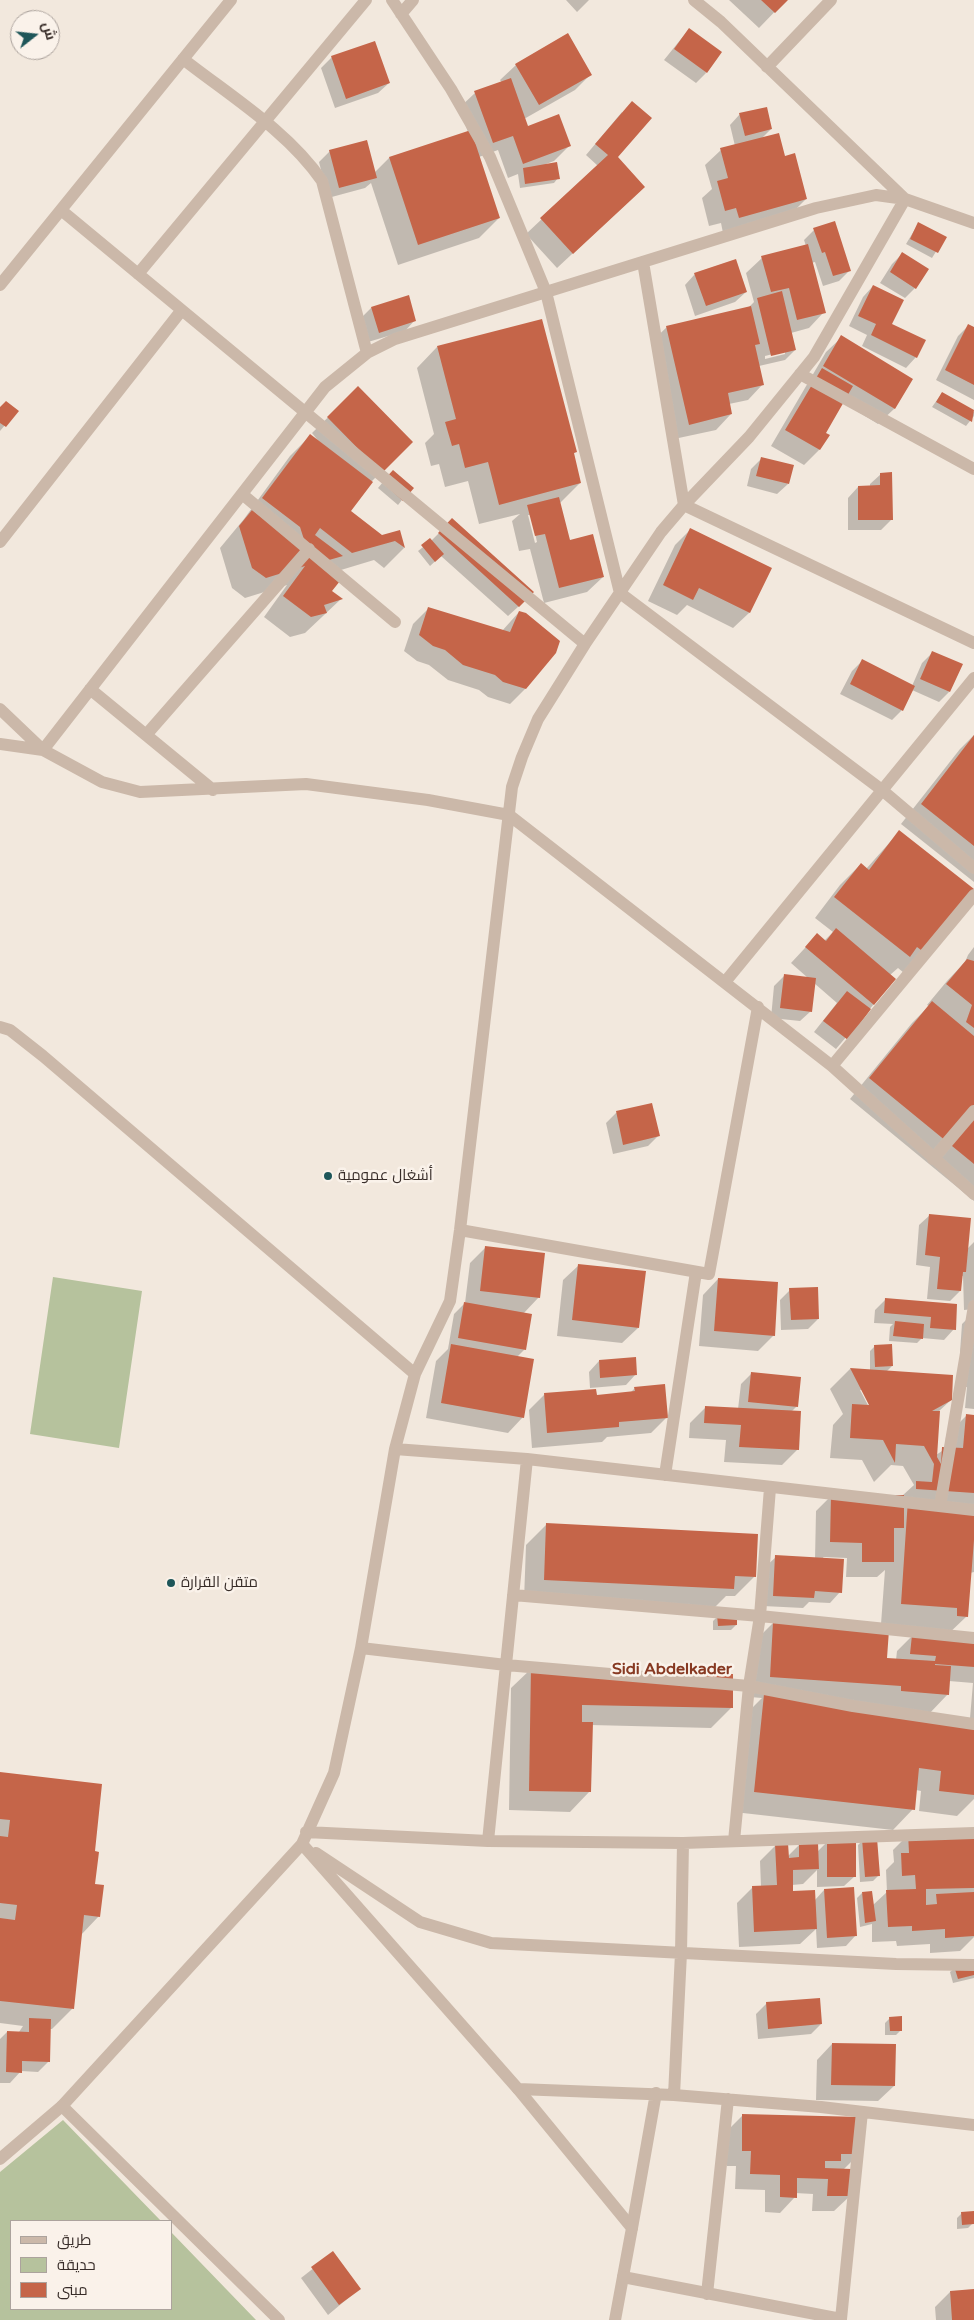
<!DOCTYPE html>
<meta charset="utf-8">
<style>
body{margin:0}
#map{position:relative;width:974px;height:2320px;overflow:hidden;background:#f2e8dd;font-family:"Varela Round",Cairo,sans-serif}
canvas{display:block}
.legend{position:absolute;left:10px;top:2220px;width:162px;height:90px;box-sizing:border-box;background:#faf2ea;border:1px solid #aca39d;margin:0;padding:6px 9px;list-style:none;font-size:15px;color:#382d29}
.legend li{display:flex;align-items:center;gap:10px;height:25px}
.legend b{width:25px;border:1px solid #aca39d}
.north{position:absolute;left:10px;top:10px;width:50px;height:50px;box-sizing:border-box;background:#faf2ea;border:1px solid #aca39d;border-radius:50%;rotate:74deg;font-size:14px;font-weight:700;line-height:20px;text-align:center;color:#382d29}
.north::after{content:'';display:block;margin:auto;width:18px;height:22px;background:#1e5659;clip-path:polygon(50% 0,100% 100%,50% 72%,0 100%)}
</style>
<div id="map">
<canvas width="974" height="2320"></canvas>
<ul class="legend">
<li><b style="height:6px;background:#cbb8a9"></b>طريق</li>
<li><b style="height:14px;background:#b6c29d"></b>حديقة</li>
<li><b style="height:14px;background:#c56549"></b>مبنى</li>
</ul>
<div class="north">ش</div>
</div>
<script>
const ctx = document.querySelector('canvas').getContext('2d');
ctx.lineJoin = 'round';
function paint(path, color) { ctx.fillStyle = color; ctx.fill(path, 'evenodd'); }
function stroke(path, color, width, dash) { ctx.strokeStyle = color; ctx.lineWidth = width; ctx.lineCap = dash ? 'butt' : 'round'; ctx.setLineDash(dash || []); ctx.stroke(path); }
function write(font, color, halo, rows, align = 'center') {
  ctx.font = font + ' "Varela Round",Cairo,sans-serif'; ctx.lineWidth = 5; ctx.setLineDash([]); ctx.textBaseline = 'middle'; ctx.strokeStyle = halo; ctx.fillStyle = color; for (const [text, x, y, turn = 0] of rows) {
    ctx.save(); ctx.translate(x, y); ctx.rotate((+turn || 0) * Math.PI / 180); ctx.textAlign = isNaN(turn) ? turn : align; if (halo) ctx.strokeText(text, 0, 0); ctx.fillText(text, 0, 0); ctx.restore();
  }
}
paint(new Path2D(`
 M53 1277 142 1291 119 1448 30 1434Z
 M63 2120 161 2221H11V2309H171V2232L256 2320H0V2172Z`), '#b6c29d');
paint(new Path2D(`
 M566 0H589L577 12Z
 M729 0H786L759 28Z
 M689 29 706 73 696 83 664 60Z
 M332 57 389 83 378 93 335 108 321 68Z
 M516 65 591 74 575 90 524 119 527 127 569 146 554 161 546 164 558 178 554 183 520 188 518 174 508 178 498 150 479 157 499 218 479 238 398 265 371 183 365 188 328 198 319 162 330 151 374 173 389 158 468 132 459 108 475 93 502 83 500 80Z
 M622 112 616 157 628 202 557 268 526 234 598 166 586 155Z
 M740 114 771 129 761 139 784 157 806 199 790 215 723 233 721 223 709 226 702 198 712 189 705 165 721 150 735 146 730 125Z
 M918 224 945 237 932 258 906 244Z
 M814 230 850 270 839 281 823 286 815 262 811 263 824 312 809 328 791 333 795 350 785 360 759 366 763 384 748 400 729 404 731 414 716 430 674 439 651 342 667 327 748 308 754 302 746 273 762 258 806 246 804 240ZM785 351V354L765 359V356Z
 M902 254 915 288 905 298 880 283 892 264Z
 M695 274 746 292 735 302 695 316 685 285Z
 M873 286 891 325 916 357 906 368 862 346 867 335 849 326 863 297Z
 M371 308 415 320 405 331 368 342 361 318Z
 M968 326 974 329V400L936 380 958 336Z
 M842 337 911 379 894 409 878 424 842 402 824 433 828 435 819 450 804 465 771 446 826 352Z
 M437 347 575 452 573 455 580 483 559 504 569 541 603 577 587 592 544 603 530 549 519 551 512 521 520 514 479 524 468 481 445 487 439 464 431 466 425 443 434 434 417 368ZM528 515H531L537 542 535 543Z
 M358 388 411 442 371 482 349 511 382 537 399 532 404 548 384 568 374 560 331 573 330 592 341 599 305 633 290 637 264 617 287 585 245 598 232 588 220 548 244 519 290 456 310 436 320 443 312 433Z
 M942 393 974 412V416L966 426 932 407Z
 M0 408 17 411 0 431Z
 M762 458 788 484 777 494 747 486 751 469Z
 M881 474 892 519 881 530H848V498L858 487H870V484Z
 M388 476 402 500 398 505 378 488Z
 M691 529 770 568 749 613 733 628 687 605 677 615 648 601 675 545Z
 M442 530 519 606 508 616 441 556 430 566 418 551 431 541Z
 M429 608 502 631 519 612 525 689 510 704 488 697 479 690 448 680 429 665 417 661 404 651 413 624Z
 M933 652 949 692 939 702 912 690 902 710 892 720 840 694 852 671 862 661 912 686 922 663Z
 M974 735V882L901 824 960 749Z
 M899 832 973 889 904 973 898 968 890 975 895 979 836 1049 814 1032 837 1003 814 983 811 1011 800 1021 771 1018 774 986 785 975 808 978 791 963 817 935 824 941 833 932 815 918 840 885 861 864 866 869Z
 M974 947V1201L850 1099 912 1023 929 1006 927 1005 947 981 965 962 968 955Z
 M651 1105 658 1136 648 1146 613 1154 606 1123 616 1113Z
 M930 1215 967 1249 974 1242V1309L964 1310 963 1276H961L960 1291 950 1301 927 1299 930 1267 916 1265 919 1225Z
 M485 1248 539 1297 523 1314 525 1349 517 1357 523 1417 508 1433 426 1418 436 1361 448 1349 454 1314 465 1303 470 1263Z
 M579 1265 638 1328 622 1343 557 1336 563 1280Z
 M718 1279 774 1335 758 1351 699 1346 703 1295Z
 M790 1290 818 1319 808 1329 781 1330 780 1300Z
 M885 1300 956 1305 954 1329 944 1340 922 1338 917 1343 889 1341 890 1327 893 1324 874 1323 875 1310Z
 M974 1312V1409L965 1408 967 1387H963L960 1352 962 1324Z
 M875 1346 892 1366 886 1372 951 1400 938 1412 936 1455 945 1449 946 1436 966 1416H974V1572L970 1573 967 1616 944 1638 974 1641V1718H970L973 1683 949 1681 948 1694 928 1715 974 1724V1799L957 1816 919 1811 921 1791 916 1790 913 1809 893 1830 734 1812 744 1716 762 1698 750 1697 753 1643 773 1623 886 1659 896 1660 897 1651 912 1636 881 1624 885 1570 877 1577H846L847 1558 823 1557 840 1592 830 1603 809 1602 803 1608 763 1606 765 1567 776 1557 815 1559 816 1511 831 1496H902L914 1485 903 1466 891 1465 874 1482 862 1460 830 1458 833 1425 843 1414 830 1389 850 1369 870 1371V1351ZM860 1390H863L873 1410 871 1411Z
 M599 1361 636 1374 626 1385 590 1388 589 1372Z
 M751 1374 797 1406 791 1412 798 1449 782 1465 724 1462 726 1440 689 1438 690 1423 706 1407 738 1409 741 1384Z
 M635 1388 666 1418 651 1433 607 1437 602 1442 532 1448 529 1410 545 1394 596 1396 630 1393Z
 M547 1524 755 1576 735 1596H726L713 1609 524 1600 526 1545Z
 M718 1616 736 1625 731 1630H713V1621Z
 M532 1668 732 1707 711 1728 591 1725 590 1791 570 1812 509 1810 511 1688Z
 M0 1773 94 1853V1885L99 1916 81 1935 72 2009 52 2029H50L49 2061 38 2072 21 2071 10 2083H0V2039L7 2032H19L23 2026 0 2023Z
 M974 1833V1937L960 1951 930 1953V1944L897 1946 896 1941 872 1942V1924L860 1927 857 1898 862 1893 873 1905 887 1892 886 1870 894 1862 893 1850 909 1834Z
 M863 1840 878 1876 873 1881 860 1882 858 1845Z
 M827 1842 855 1876 844 1886 817 1887V1870L803 1884 792 1885V1892L815 1900 824 1890 856 1935 846 1946 817 1948 816 1929 800 1944 739 1947 737 1903 753 1887H761L760 1861 776 1845 788 1856 799 1845 817 1852Z
 M974 1963V1978L953 1983 950 1972 955 1968Z
 M767 2003 821 2024 811 2034 758 2039 756 2014Z
 M890 2018 901 2030 896 2035H885V2023Z
 M832 2044 894 2086 878 2101 816 2100 817 2060Z
 M743 2115 859 2154 843 2170 850 2196 834 2211H812L813 2194 795 2193V2197L780 2213 765 2212V2190L735 2189 736 2166H727V2131Z
 M962 2213 973 2223 968 2228 957 2229V2218Z
 M333 2253 359 2289 328 2315 301 2278Z
 M974 2290V2320H936L935 2307 950 2292Z`), '#0003');
paint(new Path2D(`
 M761 0H788L775 13Z
 M689 28 722 52 707 73 674 49Z
 M568 33 592 75 539 105 515 64Z
 M375 41 390 83 346 99 331 56Z
 M511 78 528 126 559 114 571 146 523 164 513 136 493 143 474 91Z
 M632 101 652 118 618 157 645 187 573 254 540 218 608 155 595 144Z
 M767 107 772 129 745 136 739 113Z
 M471 130 500 218 418 245 389 157Z
 M779 133 785 156 795 153 807 199 739 218 736 208 725 211 717 181 728 178 720 148Z
 M367 140 377 178 339 188 329 150Z
 M557 162 560 179 525 184 523 168Z
 M835 221 851 271 833 276 825 252 822 253 813 228Z
 M918 222 947 237 938 253 910 239Z
 M808 244 826 313 797 320 789 288 771 292 761 256Z
 M902 252 929 269 916 289 890 272Z
 M736 259 747 292 706 306 694 273Z
 M873 285 904 300 892 324 926 340 917 358 871 335 876 324 858 316Z
 M782 291 796 350 771 356 757 298Z
 M409 295 416 321 379 333 371 307Z
 M751 306 760 344 755 345 764 385 728 393 732 414 689 425 666 326Z
 M542 319 577 452 574 453 581 483 499 505 488 462 465 468 459 444 452 446 445 422 456 419 437 346Z
 M968 324 974 327V385L945 370Z
 M841 335 913 379 895 409 823 366Z
 M822 368 853 386 826 433 830 435 820 450 785 430Z
 M358 386 413 442 382 473 327 417Z
 M942 392 974 410 972 422 936 402Z
 M6 401 19 411 6 427 0 423V407Z
 M310 434 373 482 351 511 382 535 400 530 405 548 395 541 352 553 320 528 315 535 343 556 329 560 340 581 332 591 343 599 324 605 327 613 311 617 283 596 305 566 266 578 252 568 239 526 252 510 308 552 300 527 262 498Z
 M761 457 794 465 789 484 756 476Z
 M393 470 414 488 403 501 382 482Z
 M892 472 893 520H858V486L880 485V473Z
 M559 497 570 540 593 534 604 577 559 588 545 534 535 536 527 505Z
 M452 518 534 592 519 607 438 533Z
 M690 528 772 568 750 613 699 588 693 600 663 585Z
 M430 538 444 554 435 562 421 545Z
 M428 607 510 632 519 611 526 613 560 641 556 653 526 689 503 682 495 675 463 665 445 650 433 646 419 635Z
 M932 651 963 664 950 692 920 679Z
 M862 659 915 686 903 711 850 684Z
 M974 735V846L921 804Z
 M899 830 974 889 925 953 917 947 910 957 834 897 861 863 869 870Z
 M836 928 896 979 874 1005 805 947 817 933 826 941Z
 M967 959 974 961V1028L966 1022 972 1005 946 984Z
 M784 974 816 978 812 1012 780 1008Z
 M847 991 871 1009 848 1040 823 1021Z
 M932 1001 974 1036V1164L869 1078Z
 M652 1103 660 1136 623 1145 616 1111Z
 M929 1214 971 1218 966 1272H963L961 1291 937 1289 940 1257 925 1255Z
 M485 1246 545 1253 540 1298 480 1291Z
 M578 1264 646 1271 639 1328 572 1320Z
 M718 1278 778 1282 775 1336 714 1331Z
 M818 1287 819 1319 791 1320 789 1288Z
 M885 1298 957 1304 956 1330 930 1328 931 1317 884 1313Z
 M464 1302 532 1314 526 1350 458 1338Z
 M895 1321 924 1324 923 1339 893 1336Z
 M451 1344 534 1359 524 1418 441 1403Z
 M892 1344 893 1366 875 1367 874 1345Z
 M636 1357 637 1375 600 1378 599 1360Z
 M850 1368 953 1375 952 1400 932 1411H940L937 1457 941 1464 942 1447 963 1448 966 1414 974 1415V1493L916 1489V1481L932 1482 934 1464 924 1446 896 1444 895 1463 883 1440 850 1438 852 1404 869 1405Z
 M751 1372 801 1377 798 1407 748 1402Z
 M665 1384 668 1418 619 1422V1427L547 1433 544 1393 596 1389 597 1395 635 1391 634 1387Z
 M705 1406 801 1411 799 1450 739 1447 741 1425 704 1423Z
 M831 1495H904V1528H894V1562H862V1543L830 1542Z
 M908 1499 974 1508V1540L968 1617 957 1616V1608L901 1604Z
 M546 1523 758 1534 756 1577 735 1576 734 1589 544 1580Z
 M775 1555 844 1559 842 1593 815 1591 814 1598 773 1596Z
 M737 1614V1625L718 1626 717 1615Z
 M773 1622 889 1630 887 1658 935 1661 936 1656 910 1654 912 1635 974 1639V1667L935 1664V1665L951 1666 949 1695 901 1691V1686L770 1677Z
 M531 1666 590 1671 733 1674V1708L582 1705V1722H593L591 1792 529 1791Z
 M764 1694 974 1723V1795L939 1791 941 1771 919 1768 915 1810 754 1792Z
 M0 1772 102 1784 95 1851 99 1852 95 1884 104 1885 100 1917 84 1915 74 2009 0 2001V1918L15 1920 17 1905 0 1903V1836L8 1837 10 1820 0 1819Z
 M974 1832V1888L926 1889V1905L937 1904 936 1894 974 1892V1936L945 1938V1929L912 1931V1926L888 1927 886 1890 916 1889 915 1875 902 1876 901 1853H909L908 1833Z
 M877 1838 880 1876 865 1877 862 1839Z
 M827 1841H856V1877H827Z
 M788 1843 789 1858 799 1857V1844L818 1843 819 1869 793 1870V1891L815 1890 817 1929 754 1932 752 1886 777 1885 775 1844Z
 M854 1887 857 1936 827 1938 824 1889Z
 M872 1891 876 1921 865 1923 862 1892Z
 M974 1961V1975L958 1979 954 1966Z
 M820 1998 822 2024 768 2029 766 2002Z
 M902 2016V2031H890L889 2017Z
 M29 2018 51 2019 50 2062 22 2061V2073L6 2072 7 2031 29 2032Z
 M832 2043 896 2044 895 2086 831 2085Z
 M742 2114 861 2117 860 2154H841V2161H825V2168L852 2169 851 2196H827L828 2179 797 2178V2198L780 2197V2175L750 2174 751 2151H742Z
 M974 2211V2224L962 2225 961 2212Z
 M333 2251 361 2289 339 2305 311 2267Z
 M974 2289V2320H952L950 2291Z`), '#c56549');
stroke(new Path2D(`
 M518 2089 632 2228 615 2320
 M62 2106 279 2320`), '#cbb8a9', 12);
stroke(new Path2D(`
 M392 0 451 89 490 157 546 292 620 593 882 790 974 868
 M401 14 413 0
 M183 59C229 95 289 132 322 181L367 353
 M767 67 831 0
 M61 210 585 644
 M643 262 684 505 974 643
 M138 274 366 0
 M0 285 231 0
 M800 374 974 469
 M242 494 395 622
 M0 542 181 311
 M90 689 213 790
 M0 709 43 750 325 387 367 353 395 339 816 208 876 195 905 199 974 223
 M146 735 309 549
 M0 744 43 750 102 782 140 792 306 784 428 800 509 815 832 1066 974 1194
 M725 982 974 678
 M0 1027 10 1030 43 1056 415 1374
 M832 1066 974 895
 M933 1159 974 1111
 M460 1230 709 1274 758 1007
 M395 1449 527 1459 974 1510
 M665 1475 696 1272
 M940 1506 974 1306
 M513 1595 760 1616 974 1638
 M361 1648 506 1665 749 1686 853 1706 974 1724
 M306 1832 488 1841 683 1843 974 1833
 M488 1841 527 1459
 M734 1841 749 1686 760 1616 770 1488
 M302 1844 518 2089 674 2095 821 2107 974 2125
 M316 1853 420 1922 491 1943 896 1964 974 1965
 M674 2095 681 1953 683 1843
 M0 2159 62 2106 302 1844 334 1773 361 1648 395 1449 415 1374 450 1301 460 1230 512 787 522 757 538 719 585 644 661 532 684 505 749 437 814 357 905 199 721 22 694 0
 M632 2228 656 2093
 M623 2277 841 2319 862 2112
 M707 2294 728 2099`), '#cbb8a9', 12);
for (const [x, y, r, color] of [
 [328,1176,5,"#1e5659"],
 [171,1583,5,"#1e5659"]
]) { const dot = new Path2D(); dot.arc(x, y, r, 0, 2 * Math.PI); ctx.fillStyle = color; ctx.fill(dot); stroke(dot, '#faf2ea', 2); }
write('15px', '#382d29', '#faf2ea', [
 ["أشغال عمومية",338,1176],
 ["متقن القرارة",181,1583]
], 'left');
write('bold 16px', '#873922', '#faf2ea', [
 ["Sidi Abdelkader",672,1670]
]);
</script>
